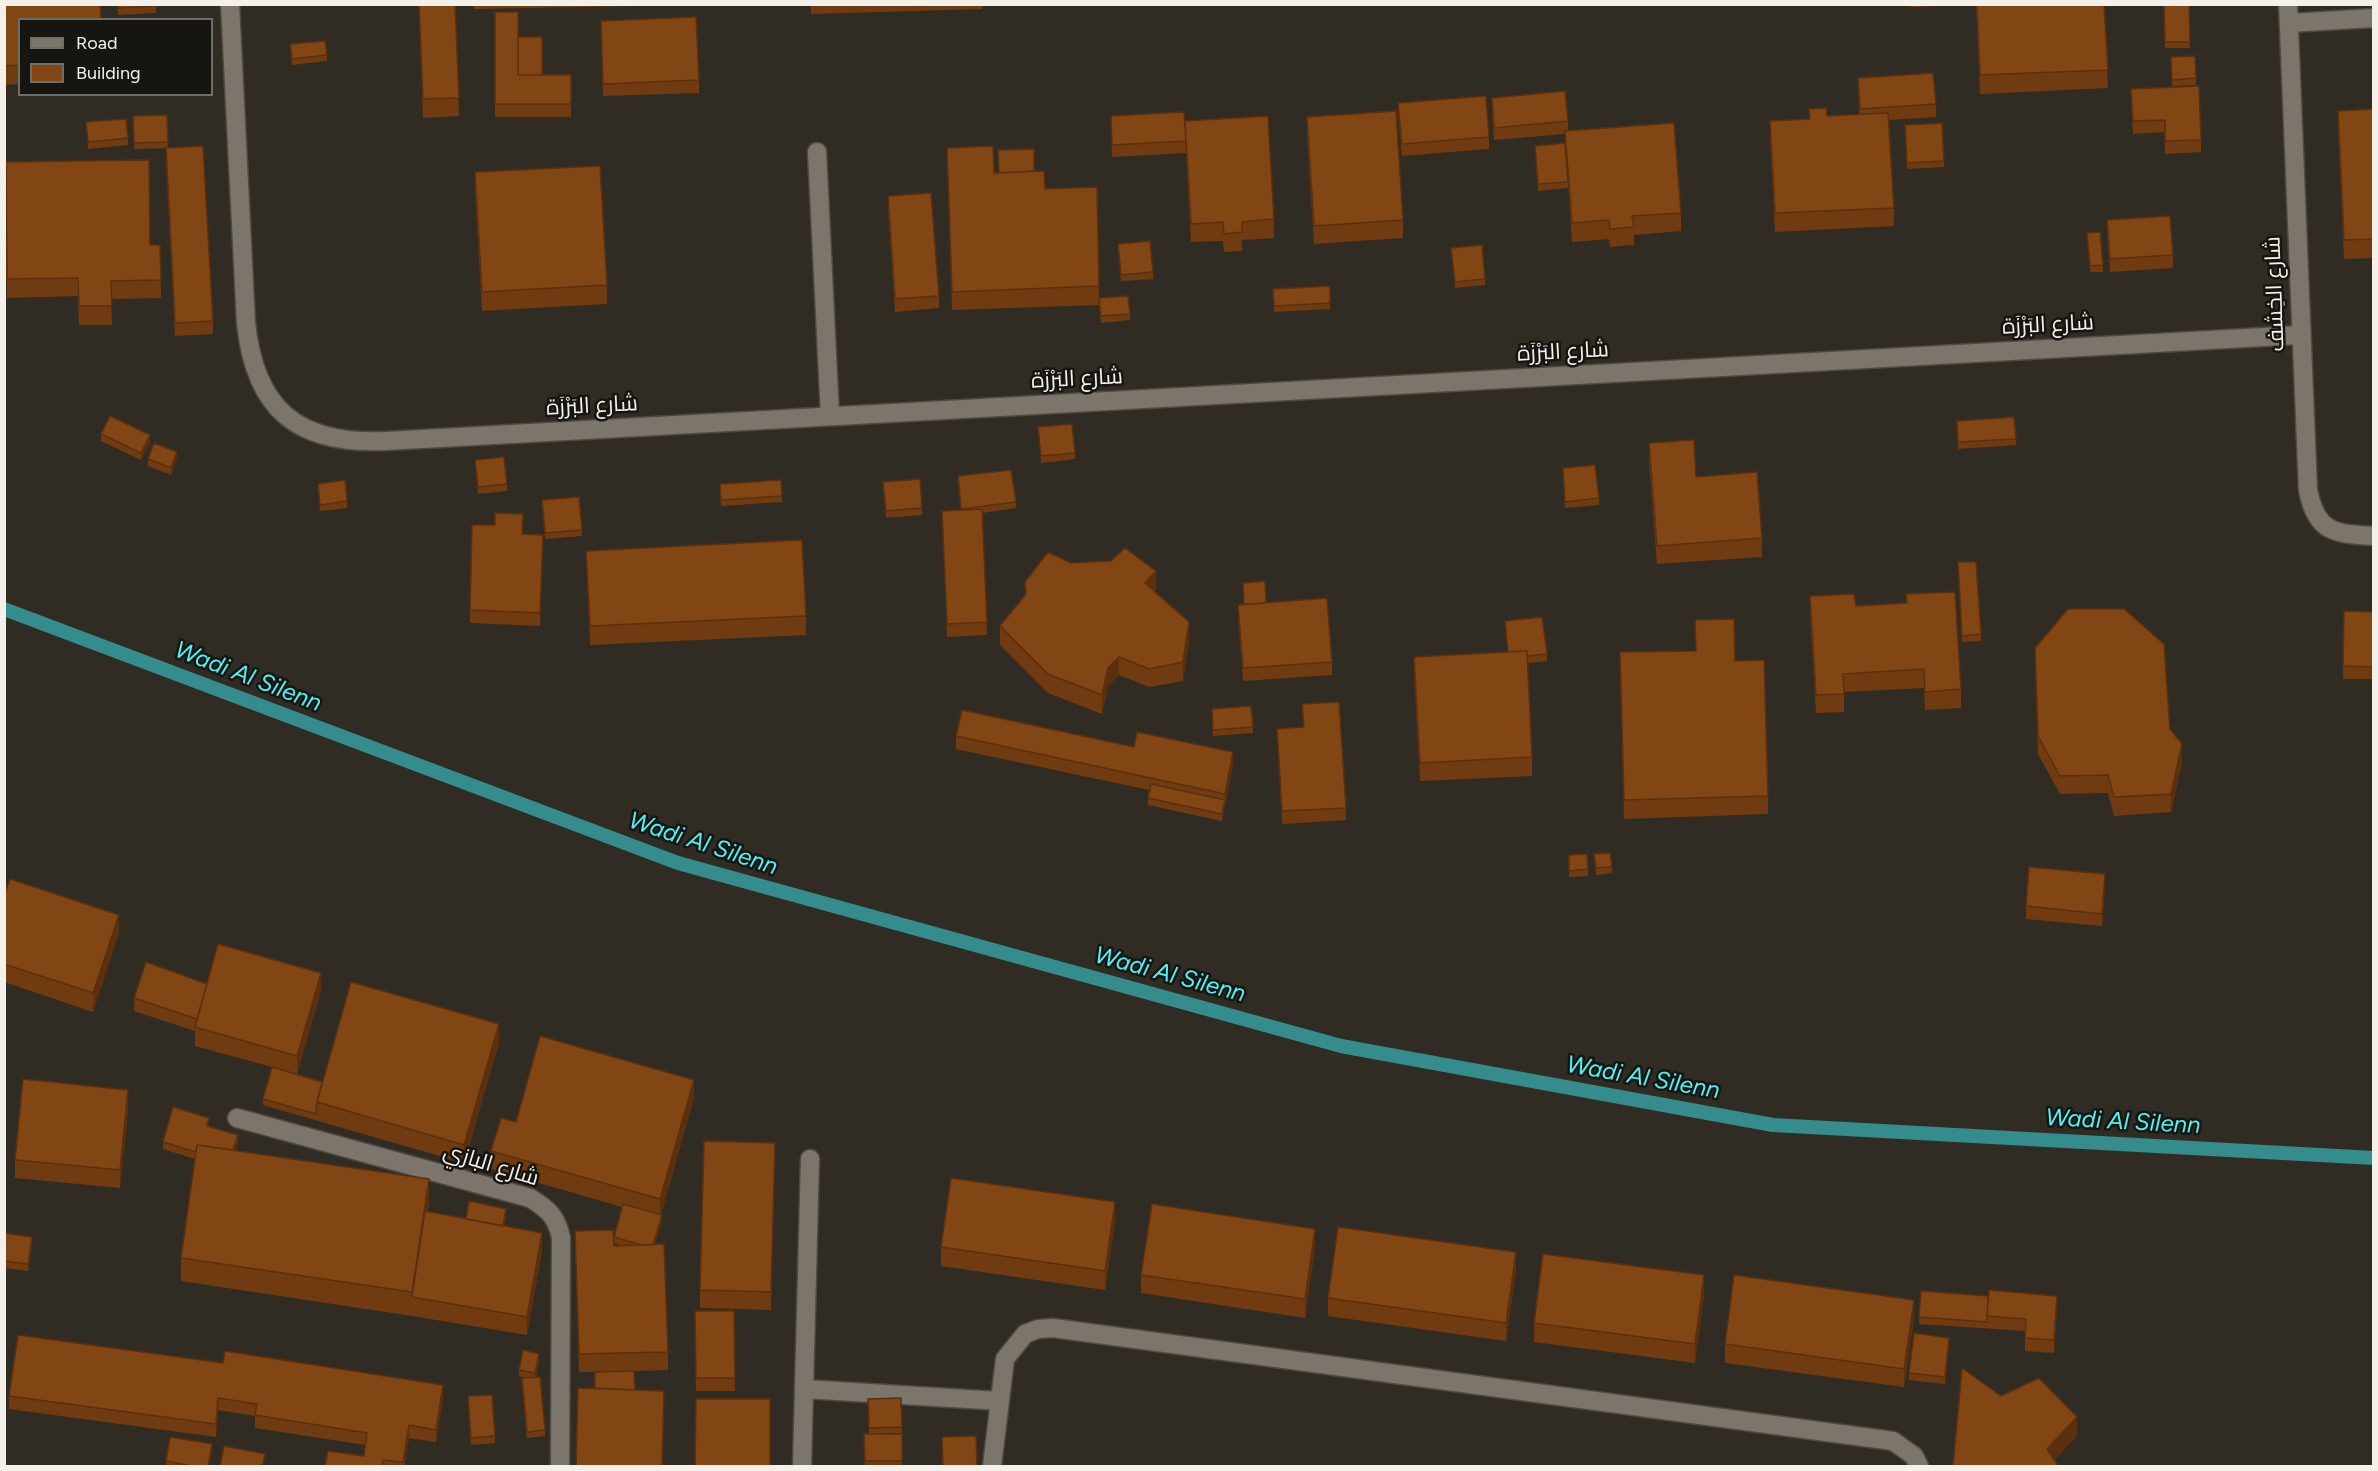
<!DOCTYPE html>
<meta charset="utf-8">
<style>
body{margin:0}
#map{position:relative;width:2378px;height:1471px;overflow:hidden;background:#312c23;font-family:Figtree,sans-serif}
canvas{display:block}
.frame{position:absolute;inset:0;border:6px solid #f4f1eb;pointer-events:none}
.legend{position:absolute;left:18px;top:18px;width:195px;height:78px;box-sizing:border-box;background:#171511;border:2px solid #6f6d68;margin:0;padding:8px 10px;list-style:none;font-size:18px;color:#f4f1eb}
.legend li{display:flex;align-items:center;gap:12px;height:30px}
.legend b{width:30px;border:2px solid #6f6d68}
</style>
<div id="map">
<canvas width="2378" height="1471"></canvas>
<div class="frame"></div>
<ul class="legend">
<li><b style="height:8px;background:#7b756b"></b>Road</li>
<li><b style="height:16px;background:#824514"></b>Building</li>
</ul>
</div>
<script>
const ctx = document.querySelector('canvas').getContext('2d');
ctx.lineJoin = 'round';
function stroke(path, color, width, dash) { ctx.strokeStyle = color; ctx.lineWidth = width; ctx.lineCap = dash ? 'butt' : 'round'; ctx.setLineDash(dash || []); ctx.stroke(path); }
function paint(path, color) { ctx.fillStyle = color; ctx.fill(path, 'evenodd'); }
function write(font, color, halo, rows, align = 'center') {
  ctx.font = font + ' Figtree,Cairo,sans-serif'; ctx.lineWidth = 5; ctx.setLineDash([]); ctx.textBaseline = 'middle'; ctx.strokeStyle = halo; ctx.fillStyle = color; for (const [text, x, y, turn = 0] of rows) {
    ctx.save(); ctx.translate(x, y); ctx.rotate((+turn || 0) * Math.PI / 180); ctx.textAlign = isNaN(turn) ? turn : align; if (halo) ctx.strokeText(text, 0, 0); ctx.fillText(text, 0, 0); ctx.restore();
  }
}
stroke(new Path2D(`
 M4 609 678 863 1341 1046 1773 1125 2374 1158`), '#348c8d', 14);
const minor = new Path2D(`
 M230 4 246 323C255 410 298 445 386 441L2300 335
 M2288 4 2308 490C2316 532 2334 534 2374 536
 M2289 23 2374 18
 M817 152 830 416
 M237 1118 530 1198C548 1209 557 1217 561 1238L560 1466
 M804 1389 1000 1401
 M802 1466 810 1159
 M992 1466 1005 1359 1025 1334 1038 1329 1053 1328 1893 1441 1914 1456 1919 1466`);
stroke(minor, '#4e4942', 21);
stroke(minor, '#7b756b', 18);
paint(new Path2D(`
 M4 4 20 20V84L4 85Z
 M117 4 156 6V13L118 15Z
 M419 4H455L459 116 423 118Z
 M474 4H632V6L474 9Z
 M811 4H982V9L811 14Z
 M1911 4H1937V6L1911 7Z
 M1976 4H2104L2108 88 1980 94Z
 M2164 4H2189L2190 48H2165Z
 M495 12 518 59 542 75H571V117H495Z
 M601 21 699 80V93L603 96Z
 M290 44 327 55V61L292 65Z
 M2171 57 2196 78V85L2172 86Z
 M1858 78 1936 104V117L1889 120 1894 208V226L1775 232 1770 139V121L1809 119V109L1827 116 1859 114Z
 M1492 98 1568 121V131L1681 213V231L1634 235V245L1610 247 1609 239 1572 242 1568 183V188L1538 191 1535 152V146L1565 143V134L1494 140 1492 110Z
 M2373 100V258L2344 259 2338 129V111L2373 109Z
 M2131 101 2201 140V152L2165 154V132L2133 134Z
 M1398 103 1489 137V149L1402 156 1398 115Z
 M167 115 168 148 213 321V334L175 336 166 161 167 148 134 149 133 116Z
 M1111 116 1185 126 1274 219V238L1242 240V251L1224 252 1223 241 1191 242 1186 153 1112 157Z
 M1307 117 1403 220V238L1314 244 1307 135Z
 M86 122 128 138V145L88 149Z
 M1905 132 1944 161V167L1907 169Z
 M947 148 994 173 1034 171 1045 189 1097 187 1099 298 1130 314V320L1101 323 1099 305 952 310Z
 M6 162 150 245H160L161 298 111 299 112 325H79L78 296 7 298Z
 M475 172 607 285V304L482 311 475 191Z
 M888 196 939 296V308L895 312 888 208Z
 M2107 220 2173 255V268L2110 272 2107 233Z
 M2087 233 2103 265V272H2090Z
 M1118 244 1153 272V279L1121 281Z
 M1451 248 1485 279V285L1455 288Z
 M1330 286V309L1274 312 1273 289Z
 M1038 427 1075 453V459L1041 463Z
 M1957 427 2016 439V445L1958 449Z
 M101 434 150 442 141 460 101 441Z
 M1649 443 1696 477 1762 538V557L1657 564 1649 461Z
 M177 458 171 475 148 466V459Z
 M475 460 507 484V491L478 494Z
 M1563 468 1599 498V505L1565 508Z
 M958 476 1016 502V508L982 513 987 635 947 637 942 511 961 510Z
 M883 482 922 508V515L886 518Z
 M318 484 347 501V508L320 511Z
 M720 484 782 496V502L721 506Z
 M542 500 582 530V536L545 539Z
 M522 534 543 535 540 626 470 623V610Z
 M586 551 806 616V635L590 645Z
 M1071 563 1156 590 1154 592 1189 641 1183 681 1149 687 1119 675 1108 686 1102 714 1048 693 1000 645V626L1025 595V582Z
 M1958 569 1981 634V641L1962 642Z
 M1243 583 1266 603 1332 662V675L1243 681 1238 617V605L1244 604Z
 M1906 594 1961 689V708L1925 710 1924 688 1844 692V712L1816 713 1810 615V596L1856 606 1906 603Z
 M2344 611 2373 612V679H2343Z
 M1695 620 1735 661 1768 796V814L1624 819 1620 652 1696 651Z
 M1505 621 1547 654V661L1527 663 1532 757V776L1420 781 1414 675V657L1508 652Z
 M2035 648 2170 729 2182 763 2171 812 2114 816 2108 793 2060 794 2038 754Z
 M1302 704 1346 808V820L1282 824 1277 729 1303 727Z
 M1212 709 1253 727V733L1213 736Z
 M956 736 1134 747 1233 765 1222 821 1148 805V798L1149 790 956 749Z
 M1587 854 1588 876 1569 877V855Z
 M1594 854 1612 867V873L1596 875Z
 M2105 887 2102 926 2026 919V906Z
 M4 896 119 933 93 1012 4 982Z
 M207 984 321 991 297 1074 322 1082 499 1043 464 1163 263 1105V1099L272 1067 195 1046V1031L134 1011V998Z
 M694 1098 661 1215 662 1221 655 1244 668 1352V1370L634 1371 635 1390 664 1409 662 1467H576L595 1388V1372H579L575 1231 614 1246H622L614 1243V1237L622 1207 491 1169V1151L516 1122Z
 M128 1109 120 1188 15 1178V1160Z
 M209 1125V1126L238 1142 235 1151 429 1203 428 1212 466 1219 506 1216 504 1226 542 1251 527 1335 412 1316 181 1281V1258L195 1159 163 1149V1142Z
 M775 1143 771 1310 700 1308V1290Z
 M1115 1221 1105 1290 941 1266V1247Z
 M4 1233 32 1244 28 1271 4 1268Z
 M1315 1247 1305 1318 1141 1293V1275Z
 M1516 1270 1506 1341 1328 1316V1298Z
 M1704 1294 1695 1363 1534 1342V1323Z
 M2057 1308 2054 1353 2025 1351V1331L1919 1324V1317Z
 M695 1311H734L735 1391H696Z
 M1914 1318 1904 1387 1725 1363V1344Z
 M1949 1345 1945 1384 1909 1380V1373Z
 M539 1360 536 1377 545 1430V1436L527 1438 522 1385V1378H526L519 1376V1370Z
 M9 1396 443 1398 436 1442 409 1438 404 1467H325L364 1456 365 1445 255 1428V1416L218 1410 216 1437 9 1409Z
 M901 1398 902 1433 881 1434H902V1467H865L864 1434H869L868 1399Z
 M468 1402 495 1436V1443L471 1445Z
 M212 1451 209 1467H166V1461Z`), '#703b11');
paint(new Path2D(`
 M150 435V442L141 460V453Z
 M177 452V458L171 475V468Z
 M1156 571V590L1145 602V583Z
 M1189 622V641L1183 681V662Z
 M1119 657V675L1108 686 1102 714V695L1108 668Z
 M2182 744V763L2171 812V794Z
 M1233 752V765L1222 821V814L1225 800V794Z
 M2105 874V887L2102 926V914Z
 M119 915V933L93 1012V993Z
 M321 973V991L297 1074V1056Z
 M499 1024V1043L464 1163V1145Z
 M694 1080V1098L660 1218V1199Z
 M128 1090V1109L120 1188V1170Z
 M238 1135V1142L229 1169V1163Z
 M429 1179V1203L415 1298 412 1297V1292Z
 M1115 1202V1221L1105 1290V1271Z
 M506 1209V1216L502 1236V1229Z
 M662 1215V1221L652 1254V1248Z
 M1315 1229V1247L1305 1318V1299Z
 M542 1233V1251L527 1335V1317Z
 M32 1237V1244L28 1271V1264Z
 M1516 1252V1270L1506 1341V1323Z
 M1704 1275V1294L1695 1363V1344Z
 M2057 1296V1308L2054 1353V1340Z
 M1914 1300V1318L1904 1387V1369Z
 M1949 1338V1345L1945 1384V1377Z
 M539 1354V1360L535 1380V1373Z
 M443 1385V1398L436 1442V1430Z
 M218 1398V1410L216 1437V1424Z
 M2077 1417V1436L2048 1467 2047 1449Z
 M409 1425V1438L404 1467H403Z
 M212 1444V1451L209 1467H208Z`), '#5b300e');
const building = new Path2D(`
 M4 4H100L101 20H20V65L4 66Z
 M118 4H156V6L118 8Z
 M419 4H455L459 98 423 99Z
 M1977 4H2104L2108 70 1980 75Z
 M2164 4H2189L2190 42H2165Z
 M495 12H518V75H571V104H495Z
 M696 17 699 80 603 84 601 21Z
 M518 37H542V75H518Z
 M325 41 327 55 292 59 290 44Z
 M2195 56 2196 78 2172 80 2171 57Z
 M1933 73 1936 104 1860 109 1858 78Z
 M2199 86 2201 140 2165 141V120L2133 121 2131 89Z
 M1565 91 1568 121 1494 128 1492 98Z
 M1486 96 1489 137 1402 144 1398 103Z
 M1826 108 1827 116 1888 113 1894 208 1775 213 1770 121 1810 119 1809 109Z
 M2373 109V239L2344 240 2338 111Z
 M1396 111 1403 220 1314 226 1307 117Z
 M1184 112 1186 141 1112 145 1111 116Z
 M167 115 168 142 134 143 133 116Z
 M1268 116 1274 219 1242 222V232L1224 234 1223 222 1191 224 1185 121Z
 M126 119 128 138 88 142 86 122Z
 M1674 123 1681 213 1632 216 1634 227 1610 229 1609 220 1572 223 1565 131Z
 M1942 123 1944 161 1907 163 1905 125Z
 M1565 143 1568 182 1538 184 1535 146Z
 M203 146 213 321 175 323 166 148Z
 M993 146 994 173 1044 171 1045 189 1097 187 1099 286 952 292 947 148Z
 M1034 149V171L999 173 998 150Z
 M149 160 150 245H160L161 280 111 281 112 306H79L78 278 7 279 6 162Z
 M600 166 607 285 482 292 475 172Z
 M931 193 939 296 895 299 888 196Z
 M2170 216 2173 255 2110 259 2107 220Z
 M2100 232 2103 265 2090 266 2087 233Z
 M1150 241 1153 272 1121 275 1118 244Z
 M1482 245 1485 279 1455 282 1451 248Z
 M1330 286V303L1274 306 1273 289Z
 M1128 296 1130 314 1101 316 1099 298Z
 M110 416 150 435 141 453 101 434Z
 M2014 417 2016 439 1958 442 1957 421Z
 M1072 424 1075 453 1041 456 1038 427Z
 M1694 440 1696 477 1757 472 1762 538 1657 546 1649 443Z
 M154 443 177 452 171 468 148 459Z
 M504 457 507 484 478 487 475 460Z
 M1595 465 1599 498 1565 502 1563 468Z
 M1011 470 1016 502 961 509 958 476Z
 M920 479 922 508 886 511 883 482Z
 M345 480 347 501 320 505 318 484Z
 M781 480 782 496 721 500 720 484Z
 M579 497 582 530 545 533 542 500Z
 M982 509 987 622 947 624 942 511Z
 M495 513 523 514 522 534 543 535 540 613 470 610 472 525H495Z
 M802 540 806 616 590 626 586 551Z
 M1125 548 1156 571 1145 583 1189 622 1183 662 1149 669 1119 657 1108 668 1102 695 1048 674 1000 626 1026 594 1025 582 1048 552 1071 563 1111 561Z
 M1958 562H1976L1981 634 1962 636Z
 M1265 581 1266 603 1244 604 1243 583Z
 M1955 592 1961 689 1925 692 1924 669 1843 674 1844 694 1816 695 1810 596 1854 594 1856 606 1907 603 1906 594Z
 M1327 598 1332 662 1243 668 1238 605Z
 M2068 609H2124L2164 644 2170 729 2182 744 2171 794 2114 797 2108 775 2060 776 2038 736 2035 648Z
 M2344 611 2373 612V667L2343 666Z
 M1542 617 1547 654 1527 656V651L1508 652 1505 621Z
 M1734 619 1735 661 1764 660 1768 796 1624 800 1620 652 1696 651 1695 620Z
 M1527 651 1532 757 1420 763 1414 657Z
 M1339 702 1346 808 1282 811 1277 729 1304 727 1302 704Z
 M1251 706 1253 727 1213 730 1212 709Z
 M962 710 1134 747 1137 732 1233 752 1225 794 956 736Z
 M1151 784 1225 800 1222 814 1148 798Z
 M1610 853 1612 867 1596 868 1594 854Z
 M1587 854 1588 869 1569 871V855Z
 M2029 867 2105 874 2102 914 2026 906Z
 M10 879 119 915 93 993 4 964V896Z
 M218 944 321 973 297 1056 195 1027Z
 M146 962 207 984 197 1019 134 998Z
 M351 982 499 1024 464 1145 317 1102Z
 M540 1036 694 1080 660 1199 491 1151 501 1118 516 1122Z
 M272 1067 322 1082 317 1102 316 1114 263 1099Z
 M23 1079 128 1090 120 1170 15 1160Z
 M173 1107 209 1118 207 1126 238 1135 233 1150 197 1145 196 1152 163 1142Z
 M704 1141 775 1143 771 1292 700 1290Z
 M197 1145 429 1179 412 1292 181 1258Z
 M951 1178 1115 1202 1105 1271 941 1247Z
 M469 1201 506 1209 503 1226 466 1219Z
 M623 1204 662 1215 653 1245H642L614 1237Z
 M1152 1204 1315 1229 1305 1299 1141 1275Z
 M425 1211 542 1233 527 1317 412 1297Z
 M1338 1227 1516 1252 1506 1323 1328 1298Z
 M613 1230 614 1246 664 1244 668 1352 579 1354 575 1231Z
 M4 1233 32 1237 28 1264 4 1261Z
 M1543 1254 1704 1275 1695 1344 1534 1323Z
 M1734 1275 1914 1300 1904 1369 1725 1344Z
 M1989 1290 2057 1296 2054 1340 2025 1338 2026 1319 1987 1316Z
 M1921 1291 1988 1296 1987 1322 1919 1317Z
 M695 1311H734L735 1378H696Z
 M1914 1333 1949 1338 1945 1377 1909 1373Z
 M18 1335 223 1363 225 1351 443 1385 436 1430 409 1425 403 1462 383 1460 382 1467H325L328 1451 364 1456 367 1433 255 1415 257 1404 218 1398 216 1424 9 1396Z
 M523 1350 539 1354 535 1373 519 1370Z
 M1962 1368 2001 1396 2039 1378 2077 1417 2047 1449 2059 1467H1953Z
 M634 1371 635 1390 595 1388V1372Z
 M540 1377 545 1430 527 1432 522 1378Z
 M578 1388 664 1391 662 1467H576Z
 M492 1395 495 1436 471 1438 468 1396Z
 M901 1398 902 1427 869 1428 868 1399Z
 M696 1399H770V1467H695Z
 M864 1434H902V1461H865Z
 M976 1436 977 1467H943L942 1437Z
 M170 1437 212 1444 208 1467H197L166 1461Z
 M224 1446 265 1454 262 1467H220Z`);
paint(building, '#824514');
stroke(building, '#5b300e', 1.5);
write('22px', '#f4f1eb', '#171511', [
 ["شارع الخِشف",2275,294,-92],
 ["شارع البَرْزَة",2048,325,-3],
 ["شارع البَرْزَة",1563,352,-3],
 ["شارع البَرْزَة",1077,379,-3],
 ["شارع البَرْزَة",592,406,-3],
 ["شارع البازي",491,1165,17]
]);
write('italic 24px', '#4df2f4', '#171511', [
 ["Wadi Al Silenn",248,677,21],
 ["Wadi Al Silenn",703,844,18],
 ["Wadi Al Silenn",1170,975,15],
 ["Wadi Al Silenn",1643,1078,10],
 ["Wadi Al Silenn",2123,1122,3]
]);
</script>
